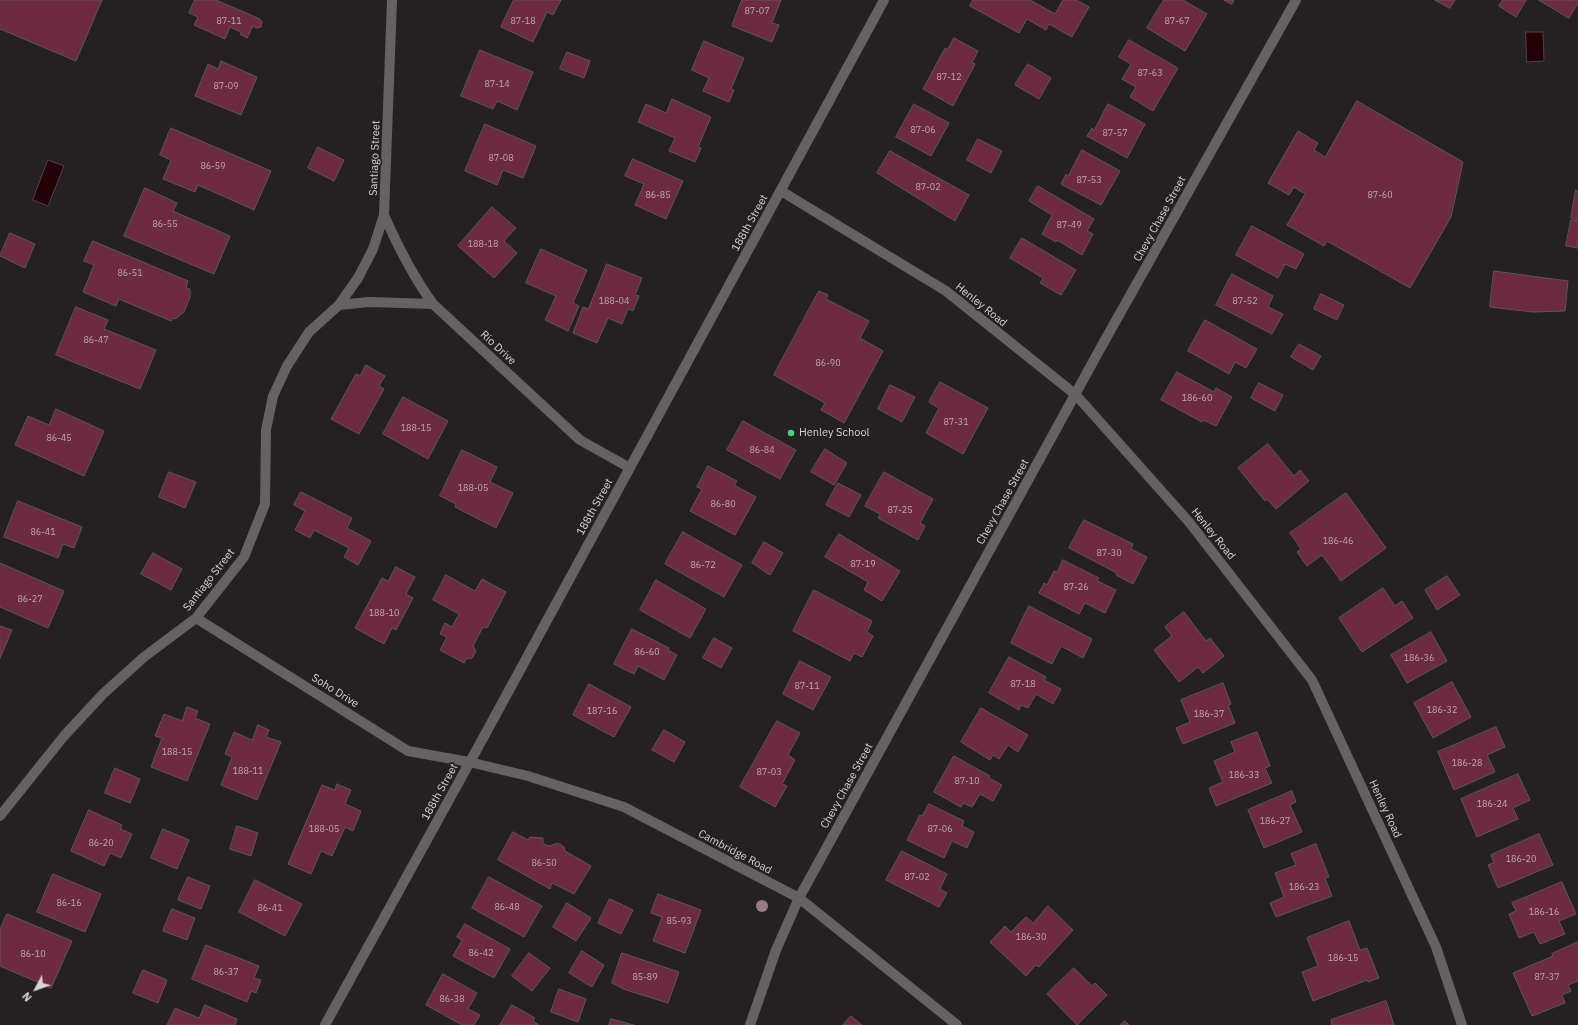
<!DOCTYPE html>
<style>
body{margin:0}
#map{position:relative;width:1578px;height:1025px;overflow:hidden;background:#252021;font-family:"IBM Plex Sans",sans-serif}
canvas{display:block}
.north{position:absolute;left:16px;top:969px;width:40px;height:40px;-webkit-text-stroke:3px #252021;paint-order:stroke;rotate:229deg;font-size:11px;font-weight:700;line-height:16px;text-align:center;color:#d7d3d4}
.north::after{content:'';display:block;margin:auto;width:14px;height:18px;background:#d7d3d4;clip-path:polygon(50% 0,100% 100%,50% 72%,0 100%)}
</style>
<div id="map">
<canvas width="1578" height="1025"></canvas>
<div class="north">N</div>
</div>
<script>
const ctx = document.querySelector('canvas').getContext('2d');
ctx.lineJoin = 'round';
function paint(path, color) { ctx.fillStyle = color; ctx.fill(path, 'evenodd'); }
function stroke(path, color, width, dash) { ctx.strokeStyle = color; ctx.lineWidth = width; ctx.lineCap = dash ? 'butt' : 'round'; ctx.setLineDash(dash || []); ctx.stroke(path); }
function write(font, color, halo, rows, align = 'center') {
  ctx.font = font + ' "IBM Plex Sans",sans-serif'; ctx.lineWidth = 3.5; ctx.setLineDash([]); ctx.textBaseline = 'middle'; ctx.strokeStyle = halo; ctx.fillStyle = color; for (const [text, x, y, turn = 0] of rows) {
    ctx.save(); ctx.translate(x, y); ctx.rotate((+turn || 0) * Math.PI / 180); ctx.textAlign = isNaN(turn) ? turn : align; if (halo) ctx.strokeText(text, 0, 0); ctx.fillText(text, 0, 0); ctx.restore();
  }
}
const water = new Path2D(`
 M1526 32H1543L1544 61 1527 62Z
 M48 160 64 166 48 206 33 200Z`);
paint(water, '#230009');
stroke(water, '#593f46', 1);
const building = new Path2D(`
 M0 0H102L76 61 0 29Z
 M195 0H216L260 19 262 22 261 27 256 28 253 26 247 38 240 34 241 32 230 27 225 39 194 25 198 17 189 13Z
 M514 0H561L553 15 547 12 533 42 501 27Z
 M742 0H781L772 23 779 25 772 42 732 26Z
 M973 0H1030L1055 14 1063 0H1076L1089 7 1072 37 1049 24 1046 30 1027 19 1019 33 970 6Z
 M1164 0H1183L1207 14 1185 51 1147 28Z
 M1224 0H1234L1232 4Z
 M1435 0H1455L1450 8Z
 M1503 0H1526L1516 17 1499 6Z
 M1539 0H1578V3L1569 18Z
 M954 38 978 51 972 63 975 64 953 106 923 89 945 48 947 50Z
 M1129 40 1178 68 1153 111 1130 97 1136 87 1122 79 1131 64 1119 57Z
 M704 41 744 58 731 89 734 90 729 102 703 91 709 78 692 70Z
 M480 50 533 72 517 110 497 101 493 109 461 96Z
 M567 52 590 61 584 78 560 69Z
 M221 61 257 77 241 115 195 96 208 64 218 69Z
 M1028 64 1051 78 1039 99 1015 85Z
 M672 99 711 117 698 147 701 148 695 162 669 151 675 138 638 122 646 104 666 113Z
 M1357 101 1463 162 1451 217 1410 288 1327 241 1324 246 1287 225 1305 194 1294 187 1289 195 1268 183 1298 131 1318 143 1314 150 1325 157Z
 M914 104 949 123 931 156 896 137Z
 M1108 104 1145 124 1127 158 1087 136 1092 128 1094 130Z
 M485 124 536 146 523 178 503 170 497 185 465 171Z
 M171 128 271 171 254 210 198 185 195 192 163 179 171 160 160 155Z
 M978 139 1002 151 991 173 967 160Z
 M318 147 344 160 334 181 308 168Z
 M1082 150 1120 171 1101 205 1061 184 1066 174 1068 176Z
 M890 151 969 195 955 221 877 173Z
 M633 159 683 181 666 219 635 205 644 184 625 176Z
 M1038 186 1094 219 1087 231 1093 234 1082 255 1057 240 1056 242 1042 234 1052 215 1029 201Z
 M145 188 177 203 173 211 230 236 214 274 124 236Z
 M1576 190 1578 191V220L1571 218Z
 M492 207 516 228 504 241 517 253 494 278 458 246Z
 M1571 220 1578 221V248L1566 246Z
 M1252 226 1304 254 1296 269 1285 264 1278 278 1236 255Z
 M10 233 35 244 25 268 0 256Z
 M1022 238 1076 270 1061 295 1040 283 1043 278 1010 258Z
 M93 241 188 281 186 288 190 289V297L184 312 175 319 173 318 171 321 119 299 116 306 83 292 94 265 84 261Z
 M541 249 587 270 573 303 579 306 568 331 545 320 556 296 526 283Z
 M607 264 642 278 635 295 639 296 633 311 628 309 622 324 608 318 597 343 573 333 583 307 588 309Z
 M1494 271 1568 281 1565 311 1533 312 1490 307Z
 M1232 274 1273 296 1268 307 1283 314 1272 334 1216 305Z
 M819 291 828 295 826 299 869 321 860 338 883 351 844 423 821 410 825 403 774 375Z
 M1321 294 1344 305 1337 320 1314 309Z
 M76 307 108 320 104 329 156 350 140 389 56 355Z
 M1205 320 1257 349 1246 368 1235 362 1229 374 1188 351Z
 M1299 344 1321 356 1313 370 1291 357Z
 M366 365 385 376 379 386 384 389 359 434 331 419 356 374 360 376Z
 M1177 372 1214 392 1216 388 1232 397 1216 426 1203 420 1202 422 1161 400Z
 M940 382 988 408 963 454 926 433 939 408 929 402Z
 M1259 383 1283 395 1275 411 1251 398Z
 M890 385 915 397 902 422 878 409Z
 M403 397 448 421 428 459 383 434Z
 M56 409 104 431 84 476 15 445 28 416 49 425Z
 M743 421 796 450 780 479 727 450Z
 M1268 444 1294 476 1300 470 1309 481 1276 509 1267 499 1265 501 1238 468Z
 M825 449 847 463 834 485 811 472Z
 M462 450 497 467 490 482 513 493 496 528 455 507 456 504 440 496Z
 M708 466 737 481 734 485 756 497 735 535 690 511 702 489 697 487Z
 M169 472 196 482 185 508 159 497Z
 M884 472 933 499 920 523 925 526 918 540 878 518 880 514 865 506Z
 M838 483 861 495 849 517 826 505Z
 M301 492 352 518 347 528 371 541 358 565 344 557 349 548 314 530 310 538 295 530 305 511 294 505Z
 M1346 493 1386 548 1341 581 1322 555 1307 566 1297 552 1301 549 1290 533Z
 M18 501 82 527 74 548 63 544 58 558 4 537Z
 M1084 520 1133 544 1131 549 1147 557 1133 584 1116 575 1117 573 1069 548Z
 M683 532 742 565 724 597 665 564Z
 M839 534 900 571 882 601 864 590 868 582 825 557Z
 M764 542 783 553 770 575 752 563Z
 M153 553 182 569 171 590 141 574Z
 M1063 560 1099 578 1097 581 1116 590 1105 613 1085 603 1079 614 1039 593 1044 583 1047 585 1054 571 1057 572Z
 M0 563 64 591 48 628 0 607Z
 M396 567 415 577 406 594 413 598 396 630 392 628 384 644 355 628 382 578 388 581Z
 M446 575 475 591 482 579 506 592 487 628 483 627 473 646 476 651 472 658 466 659 464 663 440 650 447 637 440 634 445 623 452 627 459 614 433 600Z
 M1447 576 1460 595 1437 610 1425 590Z
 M656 580 706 609 690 638 640 610Z
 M1383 588 1395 606 1402 601 1413 618 1362 652 1339 618Z
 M814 590 872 621 867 632 873 636 862 657 854 653 850 661 793 631Z
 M1029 606 1092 639 1083 658 1061 646 1052 664 1011 643Z
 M1184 612 1206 641 1210 638 1224 656 1203 673 1198 667 1179 682 1154 650 1172 636 1165 627Z
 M0 626 12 630 0 658Z
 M632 629 669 648 668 650 677 655 664 680 638 666 634 674 614 664Z
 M1431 632 1447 661 1407 683 1391 655Z
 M714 638 732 648 721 668 703 658Z
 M1009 657 1046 677 1044 680 1061 689 1053 704 1036 694 1028 708 1021 705 1019 710 989 693Z
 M800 661 831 677 813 710 783 694Z
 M1452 682 1471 717 1433 738 1414 703Z
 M1223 683 1231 704 1228 705 1235 723 1183 744 1176 728 1190 722 1181 700Z
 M589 684 631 707 614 737 573 715Z
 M187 707 198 711 195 718 210 724 187 781 151 767 162 738 155 736 164 714 182 721Z
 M981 708 1028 735 1018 752 1008 745 999 759 993 755 990 760 961 742Z
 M777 721 800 733 788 755 795 760 782 784 787 786 775 807 740 787Z
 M258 725 269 730 266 737 281 742 257 800 221 785 232 757 225 754 234 732 252 740Z
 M1496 727 1505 747 1487 755 1495 772 1454 790 1438 752Z
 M664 730 685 742 674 762 652 750Z
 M1257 732 1270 766 1265 768 1272 783 1216 806 1209 788 1223 782 1214 761 1235 752 1231 742Z
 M954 756 990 776 989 778 1002 785 993 801 980 794 972 807 963 803 961 807 934 792Z
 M115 768 140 779 130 803 105 793Z
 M1518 774 1530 800 1513 808 1518 819 1477 837 1461 799Z
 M337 784 351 790 345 804 361 811 353 831 345 827 332 856 321 851 311 874 288 864 322 785 335 790Z
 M1292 791 1296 802 1290 805 1302 832 1264 848 1248 810Z
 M929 804 964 821 962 826 974 832 967 848 952 841 944 858 907 840 920 815 922 816Z
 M89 810 122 825 120 829 132 834 121 858 110 853 104 866 71 851Z
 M237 826 258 833 251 856 230 849Z
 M163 829 189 840 177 869 151 858Z
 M513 832 528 840 530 837 543 838V844L549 846 558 843 564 847 565 851 591 866 574 894 552 883 550 889 498 860Z
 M1539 834 1553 865 1498 888 1488 865 1494 863 1491 855Z
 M1316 844 1329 877 1325 878 1332 896 1276 917 1270 903 1284 897 1275 873 1296 865 1291 854Z
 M902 851 947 874 940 889 947 893 939 907 886 880Z
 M53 874 101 894 85 932 37 912Z
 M188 877 210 886 201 909 178 900Z
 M489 877 542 906 524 937 472 908Z
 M255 880 302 904 285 936 239 912Z
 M1562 882 1576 914 1559 921 1565 934 1540 944 1534 932 1519 938 1509 914 1516 911 1512 903Z
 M658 894 701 910 685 953 653 941 662 917 651 913Z
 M610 899 633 910 621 934 598 923Z
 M567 903 591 918 576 941 553 927Z
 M1048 906 1073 930 1039 967 1036 965 1026 976 990 942 1005 926 1011 932 1026 917 1033 923Z
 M172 909 195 918 187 940 163 931Z
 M7 914 72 941 51 988 0 966V930Z
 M1349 921 1360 950 1367 948 1379 978 1368 982 1367 980 1313 1001 1302 972 1318 966 1307 938Z
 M465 924 510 949 494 978 453 956 462 940 457 937Z
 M1578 942V981L1568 985 1571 991 1562 995 1565 1003 1532 1016 1513 973 1553 956 1552 954Z
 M206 945 259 966 254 978 261 980 256 993 251 991 247 1002 192 979Z
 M582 951 604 965 592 987 569 973Z
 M529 953 550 968 532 991 512 976Z
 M622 953 679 972 668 1003 626 990 612 983Z
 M1074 968 1092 986 1095 983 1107 995 1077 1025 1047 994Z
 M143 970 167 980 158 1003 133 993Z
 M443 974 477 993 468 1009 480 1015 474 1025H462L426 1005Z
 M559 989 586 999 578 1022 551 1012Z
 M1386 1001 1394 1025H1332L1331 1020Z
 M205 1005 237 1019 235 1025H167L175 1008 199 1018Z
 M512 1005 535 1018 533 1021 539 1025H500Z
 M851 1016 862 1025H843Z
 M611 1019 634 1025H609Z
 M1125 1021 1129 1025H1120Z`);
paint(building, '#6c2b40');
stroke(building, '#5d5758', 1);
stroke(new Path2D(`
 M781 191 946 291 1076 395 1189 522 1312 680 1436 947 1462 1025
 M384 215C398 247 413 276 433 304L580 440 630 468
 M339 305 369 302 433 304
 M196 618 408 751 469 762 528 776 624 807 799 898 957 1025
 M0 816 64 736 103 694 144 657 196 618 244 557 265 504 266 430 273 396 287 366 309 332 339 305 358 278 373 249 384 215 392 0
 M325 1025 488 729 884 0
 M750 1025 776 950 799 898 1100 349 1296 0`), '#656263', 10);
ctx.fillStyle = '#977e83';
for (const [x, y] of [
 [762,906]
]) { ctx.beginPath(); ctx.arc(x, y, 6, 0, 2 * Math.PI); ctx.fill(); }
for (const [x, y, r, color] of [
 [791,433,4,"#3ed77d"]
]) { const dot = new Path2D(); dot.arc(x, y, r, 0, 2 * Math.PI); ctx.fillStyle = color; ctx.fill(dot); stroke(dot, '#252021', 1.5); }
write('9px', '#bca9af', null, [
 ["87-07",757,11],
 ["87-11",229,21],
 ["87-18",523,21],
 ["87-67",1177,21],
 ["87-63",1150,73],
 ["87-12",949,77],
 ["87-14",497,84],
 ["87-09",226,86],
 ["87-06",923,130],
 ["87-57",1115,133],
 ["87-08",501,158],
 ["86-59",213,166],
 ["87-53",1089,180],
 ["87-02",928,187],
 ["86-85",658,195],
 ["87-60",1380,195],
 ["86-55",165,224],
 ["87-49",1069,225],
 ["188-18",483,244],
 ["86-51",130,273],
 ["188-04",614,301],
 ["87-52",1245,301],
 ["86-47",96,340],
 ["86-90",828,363],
 ["186-60",1197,398],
 ["87-31",956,422],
 ["188-15",416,428],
 ["86-45",59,438],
 ["86-84",762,450],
 ["188-05",473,488],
 ["86-80",723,504],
 ["87-25",900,510],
 ["86-41",43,532],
 ["186-46",1338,541],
 ["87-30",1109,553],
 ["87-19",863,564],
 ["86-72",703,565],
 ["87-26",1076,587],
 ["86-27",30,599],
 ["188-10",384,613],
 ["86-60",647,652],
 ["186-36",1419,658],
 ["87-18",1023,684],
 ["87-11",807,686],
 ["186-32",1442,710],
 ["187-16",602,711],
 ["186-37",1209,714],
 ["188-15",177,752],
 ["186-28",1467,763],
 ["188-11",248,771],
 ["87-03",769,772],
 ["186-33",1244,775],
 ["87-10",967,781],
 ["186-24",1492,804],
 ["186-27",1275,821],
 ["188-05",324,829],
 ["87-06",940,829],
 ["86-20",101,843],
 ["186-20",1521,859],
 ["86-50",544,863],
 ["87-02",917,877],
 ["186-23",1304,887],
 ["86-16",69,903],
 ["86-48",507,907],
 ["86-41",270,908],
 ["186-16",1544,912],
 ["85-93",679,921],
 ["186-30",1031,937],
 ["86-42",481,953],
 ["86-10",33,954],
 ["186-15",1343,958],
 ["86-37",226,972],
 ["85-89",645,977],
 ["87-37",1547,977],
 ["86-38",452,999]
]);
write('11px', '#d7d3d4', '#252021', [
 ["Santiago Street",375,158,-88],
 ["Chevy Chase Street",1160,219,-61],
 ["188th Street",750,223,-61],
 ["Henley Road",981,305,39],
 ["Rio Drive",498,348,43],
 ["Chevy Chase Street",1003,502,-61],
 ["188th Street",595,507,-61],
 ["Henley Road",1213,534,51],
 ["Santiago Street",209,580,-52],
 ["Soho Drive",335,691,32],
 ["Chevy Chase Street",847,786,-61],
 ["188th Street",440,792,-61],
 ["Henley Road",1385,809,65],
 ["Cambridge Road",735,852,28]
]);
write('11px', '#d7d3d4', '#252021', [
 ["Henley School",799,433]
], 'left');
</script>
